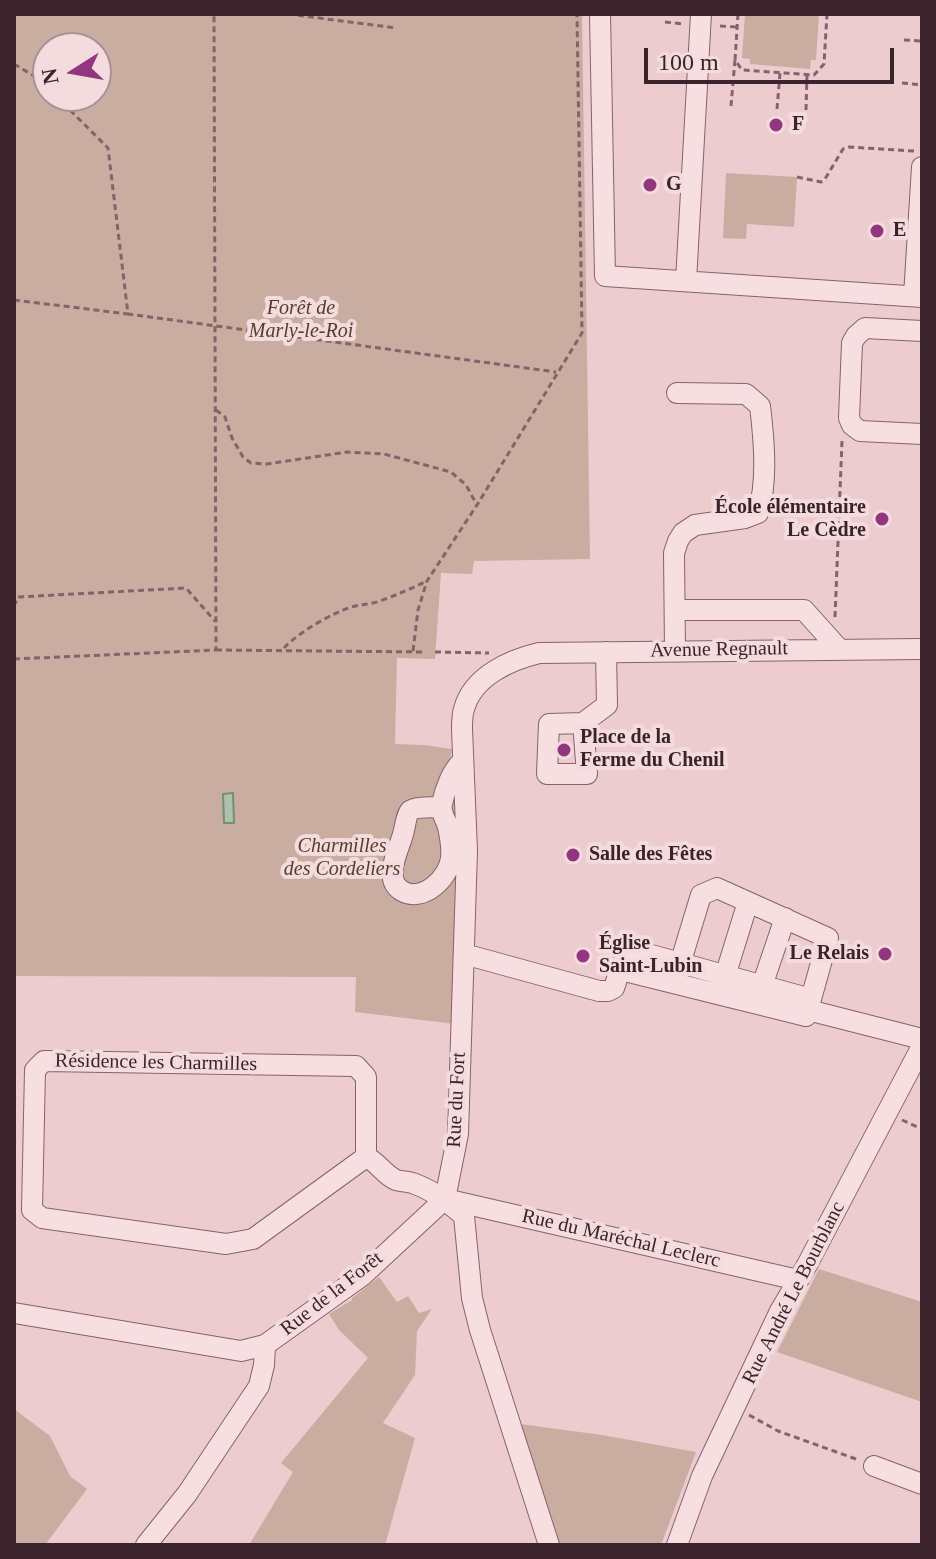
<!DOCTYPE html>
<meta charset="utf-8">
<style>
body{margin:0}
#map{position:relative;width:936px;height:1559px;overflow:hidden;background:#eccccf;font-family:Georgia,serif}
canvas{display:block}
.frame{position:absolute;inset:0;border:16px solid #3a232a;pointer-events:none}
.north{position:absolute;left:32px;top:32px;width:80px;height:80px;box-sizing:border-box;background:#f4dbdd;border:2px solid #aa9195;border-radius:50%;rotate:259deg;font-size:22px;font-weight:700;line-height:32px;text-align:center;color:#3a232a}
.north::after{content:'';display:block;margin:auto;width:28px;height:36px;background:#923680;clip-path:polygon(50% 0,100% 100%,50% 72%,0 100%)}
.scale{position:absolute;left:644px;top:48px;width:250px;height:36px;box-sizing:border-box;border:4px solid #3a232a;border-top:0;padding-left:10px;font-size:24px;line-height:28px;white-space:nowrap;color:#3a232a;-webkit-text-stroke:6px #f4dbdd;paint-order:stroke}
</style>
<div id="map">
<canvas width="936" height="1559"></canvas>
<div class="frame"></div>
<div class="north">N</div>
<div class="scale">100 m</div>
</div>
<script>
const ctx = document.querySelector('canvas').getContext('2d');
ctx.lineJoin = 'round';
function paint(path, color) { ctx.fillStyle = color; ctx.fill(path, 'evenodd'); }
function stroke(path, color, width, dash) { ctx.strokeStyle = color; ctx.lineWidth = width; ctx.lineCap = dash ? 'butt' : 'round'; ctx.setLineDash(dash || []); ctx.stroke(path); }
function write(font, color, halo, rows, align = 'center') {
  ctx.font = font + ' Georgia,serif'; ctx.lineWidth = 8; ctx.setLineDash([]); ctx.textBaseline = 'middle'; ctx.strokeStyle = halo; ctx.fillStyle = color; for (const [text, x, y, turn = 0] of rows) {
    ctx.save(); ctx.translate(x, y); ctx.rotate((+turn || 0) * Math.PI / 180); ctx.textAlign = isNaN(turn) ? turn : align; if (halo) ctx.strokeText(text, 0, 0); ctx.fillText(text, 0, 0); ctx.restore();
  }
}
paint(new Path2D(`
 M14 14H582L590 559 474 561 472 574 441 573 435 659 397 658 395 744 424 745 452 749 448 775 459 777 455 1024 355 1012 356 977 14 976ZM48 48H96V96H48Z
 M745 14H819L816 60H811L810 69 750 64V59L742 58Z
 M726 173 797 177 794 227 747 224 746 239 723 238Z
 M819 1269 922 1302V1402L777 1352Z
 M379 1277 397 1302 408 1296 419 1313 432 1309 417 1331 415 1375 383 1423 415 1438 385 1545H249L293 1472 281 1463 368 1358 339 1330 329 1314 352 1300V1298Z
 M14 1409 50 1436 70 1476 87 1489 45 1545H14Z
 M520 1424 602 1435 696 1452 661 1545H558Z`), '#c9ada0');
const water = new Path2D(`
 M233 793 234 823H224L223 794Z`);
paint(water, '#aec1ac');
stroke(water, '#748f73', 2);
const minor = new Path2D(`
 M600 14 605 276 922 297
 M686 281 701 14
 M914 296 922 167
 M922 331 865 328 856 336 852 343 849 418 852 425 860 431 922 434
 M676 610H804L839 649
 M675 650 674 553 678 541 683 533 695 525 745 518 758 513C768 481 764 439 760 406L746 394 677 393
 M583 723 549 724 547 774H587L583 723 607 705 606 652
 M441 807C433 808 416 806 410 811 406 815 405 828 403 834 399 850 382 879 402 891 423 903 449 878 451 858 452 849 450 836 448 827 446 820 440 812 442 804 445 789 452 770 463 761
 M464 954 599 991H608L614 988C622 966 618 958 644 953L811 999 808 1010
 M680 964 701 895 717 888 828 938 811 999
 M621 970 806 1016 808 1010
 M725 976 748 902
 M762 986 785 918
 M808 1010 922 1039
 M366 1157 253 1239 226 1244 42 1218 32 1210 35 1070 44 1061 356 1066 366 1077V1157C378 1162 383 1174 396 1180 402 1182 409 1181 415 1184 434 1191 449 1203 464 1216L472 1298 480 1330 549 1545
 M445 1199 458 1134 467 851 462 729C462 722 462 715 464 709 473 676 510 660 539 653L922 649
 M445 1199 798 1280
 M14 1313 241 1351 265 1345 363 1275 445 1199
 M874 1466 922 1484
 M146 1545 187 1494 259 1386 264 1365 265 1345
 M677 1545 702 1476 780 1311 807 1265 922 1046`);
stroke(minor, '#88616b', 22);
stroke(new Path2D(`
 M288 14 396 28
 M738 14 735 60 742 70 814 75 824 64 827 14
 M665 22 684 24
 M720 26 736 27
 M904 40 922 41
 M14 64 39 79 48 88
 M663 68 678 69
 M902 83 922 85
 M56 96 108 148 128 314 556 372
 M731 106 735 60
 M777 109 780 73
 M806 110 807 74
 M797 177 821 182 825 179 843 149 849 147 914 151
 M14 300 128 314
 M216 410 225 417 232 438 243 457 251 463 267 464 347 452 384 454 451 472 466 485 477 505
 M14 606 18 597 186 588 215 621
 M835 617 842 441
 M284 648C299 632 333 612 355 606 364 604 372 604 380 601 397 595 412 588 427 581
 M216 650 426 652
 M413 651 418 610 427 581 477 505 582 333 577 14
 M435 652 489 653
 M14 659 216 650 214 14
 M902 1120 922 1129
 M749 1415 778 1431 856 1459`), '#88616b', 3, [6, 4]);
stroke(minor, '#f7dfe1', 20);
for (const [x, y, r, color] of [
 [776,125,8,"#923680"],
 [650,185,8,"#923680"],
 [877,231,8,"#923680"],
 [882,519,8,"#923680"],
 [564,750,8,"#923680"],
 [573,855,8,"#923680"],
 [885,954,8,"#923680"],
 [583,956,8,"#923680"]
]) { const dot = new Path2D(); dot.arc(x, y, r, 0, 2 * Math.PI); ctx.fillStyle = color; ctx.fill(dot); stroke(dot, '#f4dbdd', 3); }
write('bold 20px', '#3a232a', '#f4dbdd', [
 ["F",792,125],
 ["G",666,185],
 ["E",893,231],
 ["École élémentaire",866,508,"right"],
 ["Le Cèdre",866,531,"right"],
 ["Place de la",580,738],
 ["Ferme du Chenil",580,761],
 ["Salle des Fêtes",589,855],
 ["Église",599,944],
 ["Saint-Lubin",599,967],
 ["Le Relais",869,954,"right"]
], 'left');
write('italic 20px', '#543e2b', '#f4dbdd', [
 ["Forêt de",301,309],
 ["Marly-le-Roi",301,332],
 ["Charmilles",342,847],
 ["des Cordeliers",342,870]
]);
write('20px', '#3a232a', '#f4dbdd', [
 ["Avenue Regnault",719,650,-1],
 ["Résidence les Charmilles",156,1063,1],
 ["Rue du Fort",457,1100,-87],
 ["Rue du Maréchal Leclerc",621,1239,13],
 ["Rue André Le Bourblanc",794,1293,-63],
 ["Rue de la Forêt",332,1294,-38]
]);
</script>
